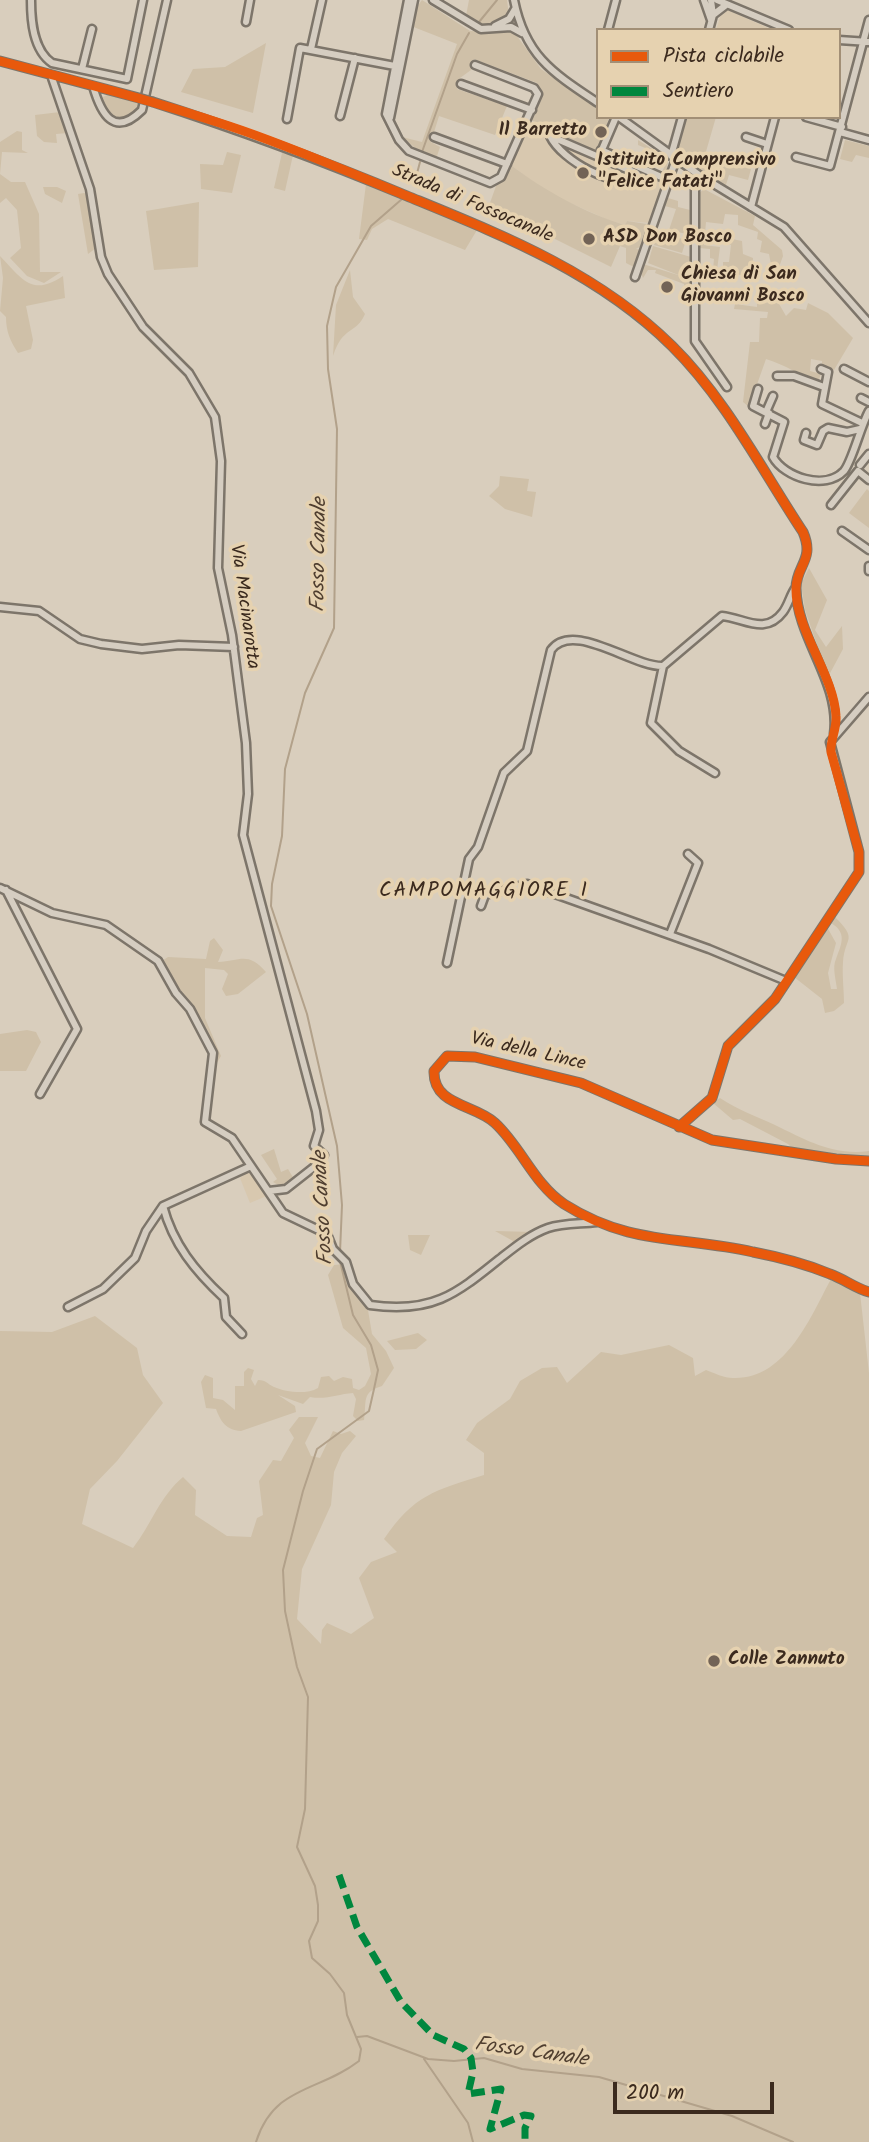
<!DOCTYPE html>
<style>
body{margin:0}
#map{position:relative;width:869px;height:2142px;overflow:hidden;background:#d9cebd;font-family:Kalam,sans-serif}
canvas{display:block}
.legend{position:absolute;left:596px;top:28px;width:245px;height:91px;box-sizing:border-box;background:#e6d2b0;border:2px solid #a28f76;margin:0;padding:9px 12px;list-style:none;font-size:21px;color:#3b2a1e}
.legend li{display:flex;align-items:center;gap:14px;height:35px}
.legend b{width:35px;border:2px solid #a28f76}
.scale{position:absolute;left:613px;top:2082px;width:161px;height:32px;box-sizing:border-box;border:4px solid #3b2a1e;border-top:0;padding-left:9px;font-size:21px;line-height:24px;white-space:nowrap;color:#3b2a1e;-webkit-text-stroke:5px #e6d2b0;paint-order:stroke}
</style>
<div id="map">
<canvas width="869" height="2142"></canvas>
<ul class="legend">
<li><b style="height:9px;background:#e8590c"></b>Pista ciclabile</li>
<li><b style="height:9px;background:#00873e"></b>Sentiero</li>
</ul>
<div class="scale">200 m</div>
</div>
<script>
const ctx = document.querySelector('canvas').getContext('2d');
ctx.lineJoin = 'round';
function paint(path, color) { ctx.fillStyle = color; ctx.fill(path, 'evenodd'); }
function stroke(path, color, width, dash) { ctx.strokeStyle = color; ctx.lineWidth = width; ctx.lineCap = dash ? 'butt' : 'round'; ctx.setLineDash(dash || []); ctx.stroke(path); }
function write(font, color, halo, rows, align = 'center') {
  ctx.font = font + ' Kalam,sans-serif'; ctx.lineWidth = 7; ctx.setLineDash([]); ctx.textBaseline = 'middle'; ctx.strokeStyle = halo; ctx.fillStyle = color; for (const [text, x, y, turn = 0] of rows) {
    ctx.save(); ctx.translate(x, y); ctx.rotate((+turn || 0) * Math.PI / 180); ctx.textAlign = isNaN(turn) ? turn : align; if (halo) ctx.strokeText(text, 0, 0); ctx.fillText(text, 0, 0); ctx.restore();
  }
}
paint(new Path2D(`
 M723 8 773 30H716Z
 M530 121 662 181 665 183 650 223 627 221 625 225 608 220 546 192 511 165Z
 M251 1170 269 1195 250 1203 240 1178Z`), '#d8c8af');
paint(new Path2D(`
 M422 0 470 31 514 32 541 69 598 109V117H609L606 129 599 125 597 134 602 137 596 151 531 120 543 96 537 83 474 59 471 70 460 78 457 89 507 106 495 135 439 116 431 142 440 147 436 159 419 151 402 137 422 142 457 44 411 26 416 8Z
 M469 0H507L509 16 498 23 479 25 466 16Z
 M266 43 253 113 181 92 193 69 225 67Z
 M109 94 141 103 139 110C125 125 103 118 103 97Z
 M60 112 68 133 56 134 57 143 44 142 37 136 35 115Z
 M687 117H716L705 155 751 169 748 180 729 175 725 188 680 155 678 147Z
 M17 131 22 132V150L28 153 2 152 0 174 11 182H25L39 214 40 272H61L44 283 27 276 10 258 21 248 17 210 6 198 0 203V142Z
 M638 140 668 159 667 171 662 172 666 163 655 152 638 145Z
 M845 140 869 146V158L856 155 852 162 840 159Z
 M227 152 241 155 232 193 201 189 200 164 223 165Z
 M282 153 293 155 285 191 274 188Z
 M511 165C543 190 587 214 625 225L627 221 647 224 640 247 636 249 642 250 636 268 626 263V248L620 246 611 267 541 232 537 235 486 214 496 186 505 178Z
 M366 184H370L486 230 485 233 477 230 465 250 388 219 372 229 367 240 359 239Z
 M43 187H57L66 191 62 203 45 194Z
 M704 189 755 216 753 225 782 250 783 256 774 281 769 254 760 252 762 241 757 239 758 232 738 225V215L725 214 723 224 706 222 704 245 720 247 717 270H713L714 259 710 258V249L699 248V193Z
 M84 193 88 194 96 248 88 254 78 194Z
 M668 198 678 201V207L690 210 691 235 669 230 676 209 665 206Z
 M199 202 198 267 154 270 146 211Z
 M658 232 686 240 682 253 654 245Z
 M727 238 742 241 743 254 753 258 752 277 723 272V262H729L731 245 726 243Z
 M653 246 691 257 692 300 685 299 684 284 655 273 656 270H648L643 278 640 270 643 264 681 276 648 263Z
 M0 256C22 279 32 297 63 276L65 298 26 306 33 340 31 349 18 353C10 341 6 331 6 317L0 311 3 278Z
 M350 270 353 297 365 314C356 335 343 325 333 356L336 305Z
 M757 288 771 290 786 316 794 308 806 310 808 303 828 313 853 338 834 370 822 366V361L811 359 810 371 821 374 818 382C799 375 786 365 766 359L749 407 743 402 750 342H759L760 318H767L768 312 734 309 735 304 757 307Z
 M500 476 529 479 527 491 536 492 532 517 505 509 489 496 499 486Z
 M867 489 869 491V528L849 513Z
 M809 568 827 600 815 630 826 647 842 626 843 649 828 677 805 610 801 584Z
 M834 916C859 941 845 936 843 962 842 975 844 990 844 1003L834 1011 825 1013 822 999 794 977 827 927 836 943 828 973 831 989H837C836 980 832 967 836 959 841 945 848 933 831 923Z
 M214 938 223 950 218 962C240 961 248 951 266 972L238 994 226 996 222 989 228 974 224 970 205 968V1018L221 1056 215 1066C216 1031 177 991 162 961L168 957 206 959 210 941Z
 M27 1030 36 1032 41 1042 26 1071H0V1034Z
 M720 1098C738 1110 756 1116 775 1125 806 1140 833 1156 869 1151V1158L795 1151 788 1144 740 1119 733 1120 713 1103Z
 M274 1149 281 1172 288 1169 294 1179 282 1187 273 1182 277 1179 261 1155Z
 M495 1231 534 1232 509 1248 513 1241Z
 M408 1235H430L421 1255 410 1250Z
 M345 1264 368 1310 372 1334 386 1351 394 1368 382 1386C361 1392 367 1401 364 1420L358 1421 353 1416 356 1399 353 1393C338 1394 326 1400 310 1397L303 1404 278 1395 295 1406 296 1412 241 1431C226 1430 221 1422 216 1409L206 1408 201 1382 205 1375 213 1378V1398L223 1400 235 1410V1386H244V1372L248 1368 254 1370 251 1379 255 1386 258 1380C267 1380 267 1384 274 1387 286 1392 306 1395 318 1388L321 1377 329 1376 334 1381 343 1377 352 1379 353 1388 359 1390 365 1386 371 1374 366 1348 343 1328 328 1275 334 1265Z
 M832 1277 860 1293 869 1373V2142H0V1331L52 1332 95 1316 137 1348 143 1375 163 1403 117 1461 90 1489 82 1524 133 1548C151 1525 160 1496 183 1477L196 1490 195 1515 227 1536 251 1537 257 1518 263 1515 259 1481 273 1460 281 1461 294 1438 289 1430 299 1417H318L305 1443 311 1456 320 1458 333 1431 341 1434 350 1431 356 1436 342 1453 334 1472 331 1505 302 1569 297 1619 321 1644 322 1630 327 1623 351 1634 374 1618 359 1578 371 1562 397 1552 384 1539C414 1495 435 1490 484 1475V1453L466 1440 477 1423 510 1399 520 1381 542 1368 557 1367 567 1383 601 1352 621 1355 669 1345 693 1358 695 1376 706 1370C714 1373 724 1378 733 1378 786 1380 811 1316 832 1277Z
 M418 1333 427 1340 416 1349 395 1350 387 1341Z`), '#cfc0a8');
stroke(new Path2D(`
 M479 22 497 0
 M422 152 457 54 469 33
 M414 185 420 162
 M340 1252 342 1205 337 1146 307 1014 271 906 272 884 282 836 285 769 305 693 334 628 337 429 328 369 327 326 336 287 371 226 402 199
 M357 2037 367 2036 428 2059 454 2061 484 2058 522 2069 599 2077 732 2116 793 2142
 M424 2059 468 2123 473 2142
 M256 2142C274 2085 319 2092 359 2061L361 2049 347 2015 344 1993 330 1974 312 1958 309 1941 318 1921V1905L315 1886 297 1847 305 1809 308 1697 297 1667 285 1611 283 1570 303 1491 317 1449 369 1411 374 1389 378 1370 371 1345 353 1315 339 1257`), '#b2a18a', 2);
const minor = new Path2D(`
 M31 0C31 21 33 50 52 63L127 79 143 0
 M408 0 386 114 399 140 409 151 490 183 501 177 538 94 534 88 475 65
 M433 0 481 29 511 27 522 33
 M514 0C525 56 553 73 598 103
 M704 0 711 20
 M711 0 713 15
 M717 0 789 30
 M246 22 250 0
 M495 26 509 19 515 9
 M608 30 616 0
 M709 30 713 15 726 5
 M839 40 869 42
 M311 49 322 0
 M0 61 139 98
 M82 69 92 29
 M51 75 90 189 101 257 108 274 143 327 189 373 215 417 221 461 218 568 232 635 246 743 248 794 243 835 316 1111 319 1130 314 1146 324 1155 314 1167 286 1189 269 1191
 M461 84 532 110
 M93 86C101 114 114 138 142 110L167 0
 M153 102C240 130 323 161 407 196 502 235 597 272 672 346 725 398 762 470 803 532 815 560 796 565 796 588 797 640 841 682 834 734
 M340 116 355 58
 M619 117 699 175 784 227 869 323
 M806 117 842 127
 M390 118 414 0
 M287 119 300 48 400 67
 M840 132 869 140
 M550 136 636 173 641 179C614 189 562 161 550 136Z
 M434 137 507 164
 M746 137 767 144
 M601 150 668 180
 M601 152 616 117
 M671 156 682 117
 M796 157 830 166 869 20
 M699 175 695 188V341L727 387
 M751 207 775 117
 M635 277 676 159
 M821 369 828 372 822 404 862 423
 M844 369 869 382
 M777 376H794L824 387
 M758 389 753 406 784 422 773 457C784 477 825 491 844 471 852 462 861 425 869 411
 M861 398 869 402
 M766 412 773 396
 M765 424 769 413
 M806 433 804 440 817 445 823 431 828 428 847 432 860 429
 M860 465 869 454
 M831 505 858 471 869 480
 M842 531 869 550
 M869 566V571
 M0 607 39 611 80 639 101 644 142 649 179 645 234 647
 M715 773 679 751 651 723 663 666 722 616C744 618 765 636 783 612 789 604 790 595 796 587
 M0 888 52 913 106 925 158 961 176 993 190 1009 213 1053 205 1122 232 1138 283 1213 327 1234 333 1249 346 1262 353 1284 370 1305C433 1314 456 1294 502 1257 516 1246 531 1234 548 1228 563 1223 581 1224 597 1222
 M6 890 77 1029 40 1094
 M481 906 485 895 527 884 709 949 786 981
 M670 934 698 863 688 854
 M447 963 469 859 478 847 504 773 527 751 551 650C573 620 632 667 663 666
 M679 1127 712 1098 728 1046 775 999 859 872V852L830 742 869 697
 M869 1161 836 1159 712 1140 581 1083 475 1057 447 1056 434 1071C433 1106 475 1104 495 1123 521 1147 534 1184 564 1204 630 1246 683 1236 753 1252 779 1257 806 1264 830 1274 844 1279 855 1288 869 1292
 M163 1206C173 1244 195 1271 224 1298L226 1317 242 1334
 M68 1307 103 1289 135 1258 146 1231 163 1206 251 1166`);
stroke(minor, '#7d756a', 11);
stroke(minor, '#d5cdc1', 6);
const minorBridge = new Path2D(`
 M139 98 153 102`);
stroke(minorBridge, '#7d756a', 11, []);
stroke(minorBridge, '#d5cdc1', 6);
stroke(new Path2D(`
 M339 1875 357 1927 401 2002 433 2035 464 2049 471 2058 473 2072 468 2094 501 2089 490 2129 524 2115 531 2116 525 2128V2142`), '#00873e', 7, [14, 7]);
stroke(new Path2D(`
 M0 61C77 81 154 101 229 126 290 146 348 172 407 196 502 235 598 272 672 346 725 398 762 470 803 532 815 560 797 564 796 588 795 629 834 675 836 716 837 729 830 740 831 752L859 852V872L775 999 728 1046 712 1098 679 1127
 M869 1161 836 1159 712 1140 581 1083 475 1057 447 1056 434 1071C433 1106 475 1104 495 1123 521 1147 534 1184 564 1204 630 1246 683 1236 753 1252 779 1257 806 1264 830 1274 844 1279 855 1288 869 1292`), '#e8590c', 9);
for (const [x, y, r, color] of [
 [601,132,7,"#726356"],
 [583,173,7,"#726356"],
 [589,239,7,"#726356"],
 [667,287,7,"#726356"],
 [714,1661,7,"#726356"]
]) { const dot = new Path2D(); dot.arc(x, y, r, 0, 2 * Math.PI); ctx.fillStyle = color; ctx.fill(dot); stroke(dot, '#e6d2b0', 2.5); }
write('bold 19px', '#3b2a1e', '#e6d2b0', [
 ["Il Barretto",587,132,"right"],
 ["Istituito Comprensivo",597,162],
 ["\"Felice Fatati\"",597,184],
 ["ASD Don Bosco",603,239],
 ["Chiesa di San",681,276],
 ["Giovanni Bosco",681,298],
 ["Colle Zannuto",728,1661]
], 'left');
write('19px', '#3b2a1e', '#e6d2b0', [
 ["Strada di Fossocanale",472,205,23],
 ["Via Macinarotta",243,607,82],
 ["Via della Lince",528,1053,13]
]);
write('italic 21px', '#4f3e2f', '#e6d2b0', [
 ["Fosso Canale",321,555,-89],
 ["Fosso Canale",325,1208,-93],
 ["Fosso Canale",531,2054,8]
]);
ctx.letterSpacing = '2px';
write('21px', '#3b2a1e', '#e6d2b0', [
 ["CAMPOMAGGIORE I",484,892]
]);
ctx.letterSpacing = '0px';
</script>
